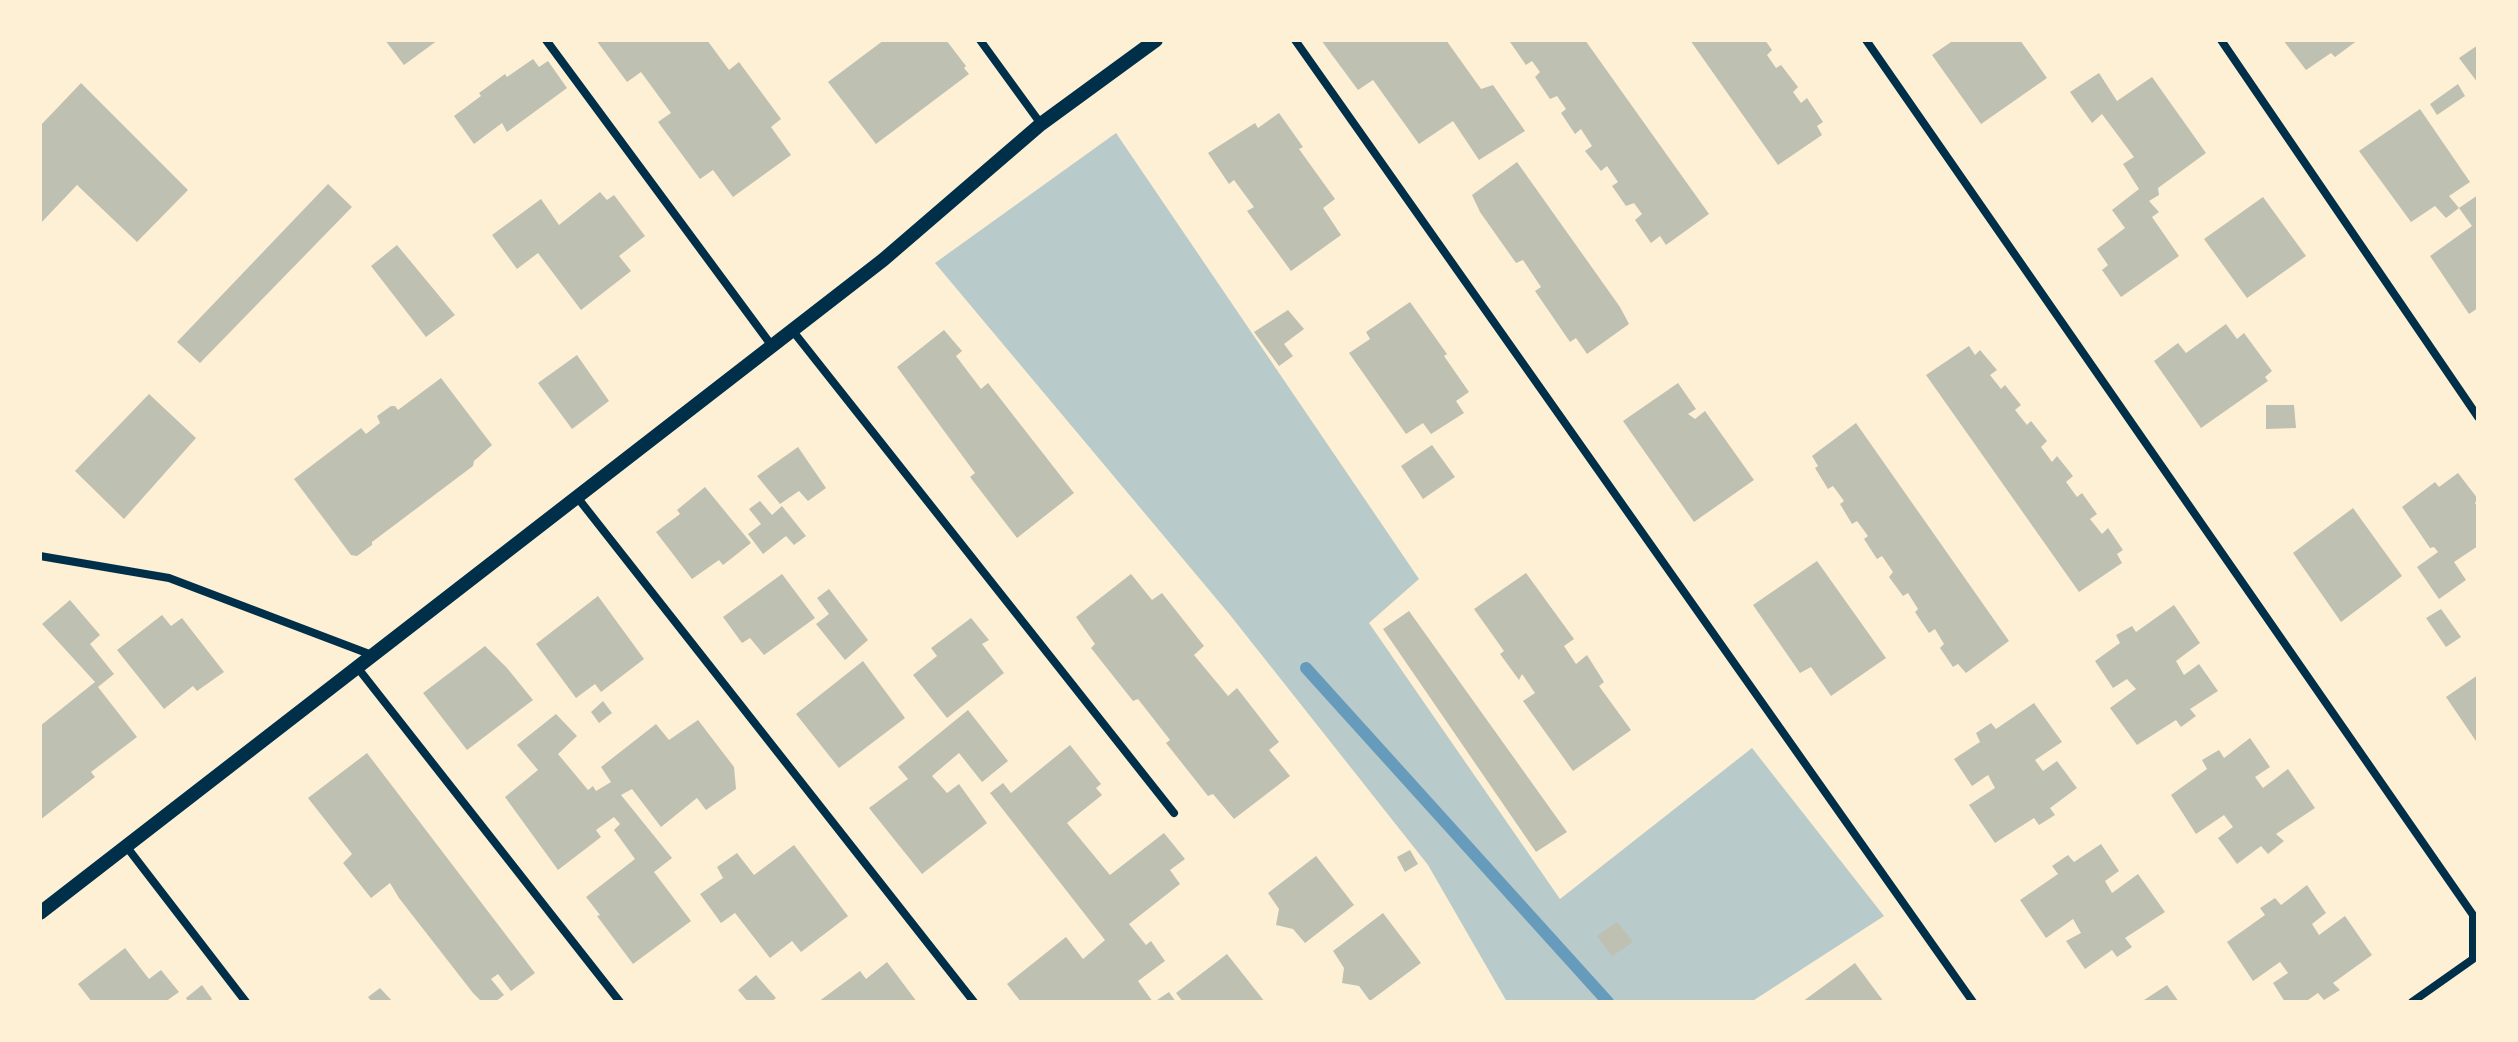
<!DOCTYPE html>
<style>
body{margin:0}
#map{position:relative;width:2518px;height:1042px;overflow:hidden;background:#fdf0d5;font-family:Overpass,sans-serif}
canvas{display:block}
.frame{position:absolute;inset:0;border:42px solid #fdf0d5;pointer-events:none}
</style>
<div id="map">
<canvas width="2518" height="1042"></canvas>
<div class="frame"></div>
</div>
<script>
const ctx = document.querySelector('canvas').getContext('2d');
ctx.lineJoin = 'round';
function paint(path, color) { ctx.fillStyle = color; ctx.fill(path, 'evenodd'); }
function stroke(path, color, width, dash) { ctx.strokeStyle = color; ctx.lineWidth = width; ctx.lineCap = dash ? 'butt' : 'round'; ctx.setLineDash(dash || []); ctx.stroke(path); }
paint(new Path2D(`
 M1116 133 1419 579 1369 623 1560 899 1752 748 1884 916 1751 1002H1507L1428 865 1230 615 935 263Z`), '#b9caca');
stroke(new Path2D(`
 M1306 668 1608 1002`), '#669bbc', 12);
paint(new Path2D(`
 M385 40H438L404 65Z
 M596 40H707L729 70 739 62 781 119 771 127 791 155 733 197 713 170 700 179 658 122 671 113 641 72 627 82Z
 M884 40H946L966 66 964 68 969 74 876 144 828 82Z
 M1321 40H1446L1481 89 1493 85 1525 131 1479 160 1453 121 1419 144 1373 80 1358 90Z
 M1513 40H1585L1709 214 1666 245 1660 236 1651 243 1635 220 1642 214 1634 203 1626 206 1612 186 1618 182 1607 166 1601 171 1585 151 1592 146 1581 129 1575 134 1561 113 1566 109 1557 96 1550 99 1535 77 1540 72 1532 61 1526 65 1510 42Z
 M1690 40H1765L1772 50 1767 55 1776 68 1781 65 1798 87 1793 92 1801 103 1807 98 1823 122 1817 126 1822 135 1778 165Z
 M1954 40H2020L2047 78 1981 124 1932 55Z
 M2283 40H2358L2335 57 2331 53 2306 70Z
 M2478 45V83L2459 58Z
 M533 59 539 67 548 61 567 88 507 132 502 123 474 144 454 116 481 96 479 93 505 74 507 77Z
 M2099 73 2117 101 2152 77 2206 153 2158 188 2159 195 2149 201 2159 212 2152 217 2179 256 2121 297 2102 270 2108 265 2097 249 2125 228 2112 210 2139 189 2123 164 2134 157 2102 114 2092 123 2070 92Z
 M81 83 188 190 137 242 77 185 40 224V126Z
 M2458 84 2465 96 2437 115 2430 104Z
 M2420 109 2470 182 2449 196 2459 208 2446 218 2435 206 2411 222 2359 151Z
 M1279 113 1303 147 1299 149 1335 199 1323 208 1341 235 1291 271 1247 211 1254 207 1234 180 1229 184 1208 153 1255 123 1258 128Z
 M1517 162 1620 307 1629 324 1587 354 1576 338 1570 342 1535 291 1541 287 1523 260 1516 263 1480 212 1472 195Z
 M328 184 352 207 200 363 177 342Z
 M600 192 607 200 614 195 645 236 619 256 631 271 581 310 538 253 517 269 492 235 541 199 559 225Z
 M2478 195V308L2469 314 2430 256 2472 226 2459 208Z
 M2263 197 2306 256 2247 298 2204 239Z
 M397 245 455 315 426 337 371 266Z
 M1410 302 1447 354 1444 356 1469 392 1456 401 1464 413 1431 434 1423 423 1406 434 1349 353 1370 339 1366 332Z
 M1288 310 1304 329 1284 344 1293 356 1279 366 1254 332Z
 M2226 324 2237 339 2244 333 2272 371 2265 377 2268 381 2201 428 2154 361 2178 343 2186 353Z
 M944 330 962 351 956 356 981 389 988 383 1074 493 1017 538 970 477 975 473 897 367Z
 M1969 346 1975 355 1980 350 1997 370 1990 375 2001 389 2005 385 2021 405 2015 410 2027 425 2031 421 2047 441 2041 447 2052 462 2057 456 2073 476 2066 482 2077 497 2082 493 2097 514 2090 519 2102 534 2108 528 2123 550 2117 554 2122 563 2079 592 1926 375Z
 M577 355 609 401 572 429 538 383Z
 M441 378 492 445 474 461 473 466 372 542V545L357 556 351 555 294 479 361 428 366 434 380 423 377 416 391 406H395L398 410Z
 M1678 383 1696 409 1688 414 1695 419 1705 411 1754 480 1694 522 1623 421Z
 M149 394 196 438 124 519 75 471Z
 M2266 405H2294L2296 428 2266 429Z
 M1856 423 2009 641 1966 673 1958 664 1953 667 1940 648 1944 644 1935 629 1929 633 1915 612 1918 609 1908 593 1903 596 1889 577 1893 572 1882 556 1877 559 1864 539 1868 536 1857 521 1852 524 1840 504 1844 501 1833 486 1828 489 1815 468 1818 466 1812 456Z
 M1432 445 1455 477 1423 499 1401 466Z
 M798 447 826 488 808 501 799 491 780 504 757 476Z
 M2458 473 2478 499 2475 503 2478 507V546L2454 562 2466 580 2439 599 2417 567 2438 552 2434 547 2430 548 2402 507 2435 482 2439 487Z
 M705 487 751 543 723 565 719 560 692 579 656 532 680 514 677 510Z
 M760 501 772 515 782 506 806 536 794 545 786 536 763 554 748 534 761 524 749 509Z
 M2353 508 2402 576 2341 622 2293 553Z
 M1817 561 1886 658 1831 696 1811 667 1800 673 1753 605Z
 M1526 573 1574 639 1564 646 1576 664 1587 655 1604 682 1599 686 1631 730 1573 771 1523 701 1535 693 1522 674 1519 680 1500 654 1504 651 1474 609Z
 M782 574 815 618 764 655 750 638 742 643 723 617Z
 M1131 574 1152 600 1162 593 1204 646 1194 655 1228 696 1237 688 1279 742 1269 750 1290 776 1234 819 1213 794 1208 796 1166 743 1170 740 1138 699 1133 701 1091 648 1095 644 1076 617Z
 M829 589 868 640 845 660 816 624 829 614 817 598Z
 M598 596 644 659 601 692 595 684 576 698 536 644Z
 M70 600 100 635 90 644 114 674 98 687 137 737 91 772 95 777 40 820V726L95 682 42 624Z
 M2174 605 2200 643 2176 661 2184 675 2199 664 2218 691 2190 709 2196 716 2181 727 2176 720 2137 745 2110 708 2136 689 2127 679 2113 688 2095 661 2120 643 2116 635 2132 626 2136 632Z
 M2441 609 2461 637 2446 647 2426 618Z
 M1409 611 1567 832 1536 852 1383 629Z
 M162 615 171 626 182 618 224 672 197 691 193 686 164 709 117 650Z
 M971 618 989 640 982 644 1004 673 947 718 913 675 937 656 931 648Z
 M485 646 507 668 533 700 467 750 423 693Z
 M863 661 905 718 839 768 796 714Z
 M2478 675V744L2446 697Z
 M603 701 612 713 599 723 591 712Z
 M2034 703 2062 742 2035 760 2043 771 2057 761 2077 788 2050 808 2055 815 2039 825 2034 818 1995 843 1969 805 1995 788 1988 775 1972 786 1954 759 1980 742 1976 733 1991 723 1996 729Z
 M968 710 1008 761 982 782 959 753 932 776 947 793 959 784 987 823 922 874 869 808 908 779 898 767Z
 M556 714 577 736 558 754 588 790 593 786 596 791 611 782 601 767 656 724 669 740 698 720 734 767 736 789 706 810 697 798 661 827 632 789 621 795 672 858 654 872 691 921 633 964 597 916 600 915 586 897 635 859 614 830 620 824 614 817 596 830 601 837 558 870 505 797 538 770 517 745Z
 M2250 738 2270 767 2255 777 2263 788 2288 769 2315 808 2276 834 2284 841 2268 854 2261 846 2237 864 2218 838 2233 827 2224 815 2196 834 2171 795 2207 769 2202 760 2219 750 2224 758Z
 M1070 745 1101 784 1096 788 1102 795 1067 823 1110 875 1164 833 1185 859 1170 870 1180 884 1129 924 1146 945 1151 941 1165 961 1138 981 1153 1002H1021L1007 984 1066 937 1083 959 1105 940 990 793 1003 783 1011 793Z
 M367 753 535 973 511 991 498 974 491 979 504 995 495 1002H482L473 993 399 898 390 883 371 898 343 863 352 854 308 798Z
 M2101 844 2119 871 2105 881 2112 893 2138 874 2165 912 2125 938 2132 947 2117 957 2112 950 2085 969 2066 941 2081 933 2073 919 2046 938 2020 900 2058 874 2052 866 2068 855 2074 862Z
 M794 845 848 916 801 952 792 941 770 958 735 913 721 923 700 894 723 878 717 867 737 853 754 875Z
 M1410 850 1418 864 1405 872 1397 857Z
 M1316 856 1354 905 1305 943 1293 929 1276 925 1279 909 1268 893Z
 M2307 885 2326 913 2312 924 2319 935 2345 916 2372 955 2333 983 2340 990 2324 1000 2318 993 2305 1002H2285L2273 983 2288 973 2280 962 2253 981 2227 942 2265 915 2260 908 2275 898 2281 905Z
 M1383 913 1421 963 1370 1001 1359 986 1342 983 1344 968 1333 951Z
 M1617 922 1633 942 1612 956 1597 936Z
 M125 948 149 979 161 970 179 992 165 1002H92L78 984Z
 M1227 954 1265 1002H1183L1176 993Z
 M887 962 917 1002H818L860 971 866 979Z
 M1855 963 1884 1002H1802Z
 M756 975 776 998 771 1002H748L738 990Z
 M202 985 212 999 209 1002H188L186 998Z
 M2167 985 2179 1002H2141Z
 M380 988 393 1002H372L368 997Z
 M1169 992 1176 1002H1154Z`), '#bec0b2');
stroke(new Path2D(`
 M546 40 772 346
 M980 40 1041 124
 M1295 40 1973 1002
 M1866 40 2473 915V959L2412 1002
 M2221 40 2478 417
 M792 330 1174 813
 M577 497 974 1002
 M40 556 169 578 372 655
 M357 667 620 1002
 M126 846 246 1002`), '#003049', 8);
stroke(new Path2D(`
 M40 913 883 260 1041 124 1156 40`), '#003049', 14);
</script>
